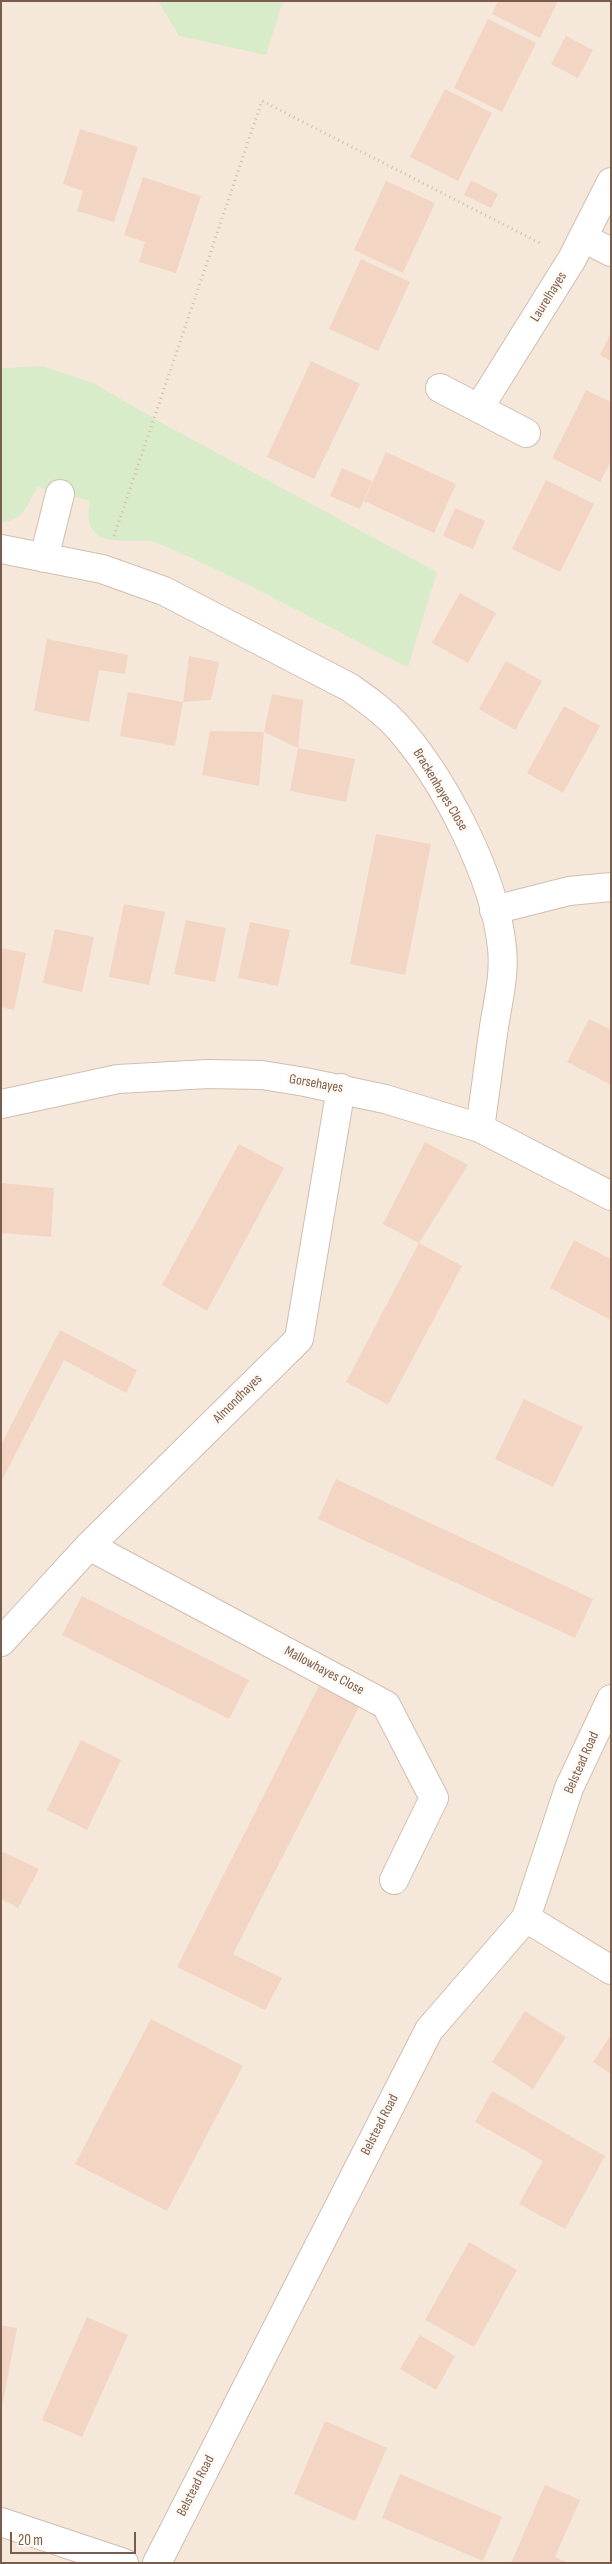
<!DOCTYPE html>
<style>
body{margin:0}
#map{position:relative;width:612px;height:2564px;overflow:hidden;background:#fdf6ec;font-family:"Sofia Sans Condensed",sans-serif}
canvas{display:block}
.frame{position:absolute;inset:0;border:2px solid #7a5c4d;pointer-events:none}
.scale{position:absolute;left:10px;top:2532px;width:126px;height:22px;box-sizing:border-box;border:2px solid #7a5c4d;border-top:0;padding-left:6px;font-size:15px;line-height:18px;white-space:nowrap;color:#7a5c4d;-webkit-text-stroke:4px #fffaf3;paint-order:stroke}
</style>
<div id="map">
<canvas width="612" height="2564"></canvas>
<div class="frame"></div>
<div class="scale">20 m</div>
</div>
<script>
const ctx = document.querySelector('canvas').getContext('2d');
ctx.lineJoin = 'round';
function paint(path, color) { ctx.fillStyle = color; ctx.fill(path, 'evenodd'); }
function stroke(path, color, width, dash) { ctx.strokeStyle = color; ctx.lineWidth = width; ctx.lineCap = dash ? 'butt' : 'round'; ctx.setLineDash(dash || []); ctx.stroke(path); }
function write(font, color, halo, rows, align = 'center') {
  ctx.font = font + ' "Sofia Sans Condensed",sans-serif'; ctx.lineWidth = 5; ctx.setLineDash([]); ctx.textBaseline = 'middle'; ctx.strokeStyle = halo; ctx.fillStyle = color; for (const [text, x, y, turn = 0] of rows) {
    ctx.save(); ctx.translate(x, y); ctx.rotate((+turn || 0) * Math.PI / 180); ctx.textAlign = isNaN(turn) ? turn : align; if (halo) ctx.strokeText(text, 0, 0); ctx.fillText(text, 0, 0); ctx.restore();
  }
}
paint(new Path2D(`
 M1 1H611V2563H1Z`), '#f5e8da');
paint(new Path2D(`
 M158 1H283L266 55 179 36Z
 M43 366 93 383 162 423 437 572 408 667C325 626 245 580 160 544 142 536 111 546 98 535 86 526 88 513 90 501L37 487C26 506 26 519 1 523V368Z`), '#d8ecc9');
paint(new Path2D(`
 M498 1H558L540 38 492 14Z
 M488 19 536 43 502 112 454 88Z
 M566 36 593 50 578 78 551 64Z
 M445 89 492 113 458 181 410 157Z
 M80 129 138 147 114 222 77 211 83 191 63 184Z
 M143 177 201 196 176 273 139 262 145 242 124 235Z
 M471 180 498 194 491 208 464 195Z
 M386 181 435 203 403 273 354 250Z
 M361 259 410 282 378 351 329 329Z
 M611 333V361L600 355Z
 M311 361 360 384 314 479 267 457Z
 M586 390 611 402V461L600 482 552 458Z
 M386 452 456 484 434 533 364 501Z
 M342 468 372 481 360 509 330 496Z
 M546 480 594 504 560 572 512 549Z
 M455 508 485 521 473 549 443 536Z
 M460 593 496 613 468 663 432 643Z
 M47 639 128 655 125 674 99 670 89 722 34 711Z
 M189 656 219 662 211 700 183 702Z
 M506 661 542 681 515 730 479 709Z
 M128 692 183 702 175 746 120 736Z
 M272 694 303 700 298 748 264 732Z
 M564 706 600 726 563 793 527 773Z
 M210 731 264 732 259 786 202 775Z
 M298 748 355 759 346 802 290 791Z
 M376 834 431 844 405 975 350 964Z
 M124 904 165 912 149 985 109 977Z
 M186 920 226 928 215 982 174 974Z
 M250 922 290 930 278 986 238 978Z
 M55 929 94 937 82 992 43 983Z
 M1 948 26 953 14 1010 1 1007Z
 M589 1019 611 1030V1085L567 1062Z
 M425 1142 468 1165 419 1243 383 1224Z
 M239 1144 284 1168 207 1311 162 1285Z
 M1 1183 54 1188 51 1237 1 1233Z
 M574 1240 611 1259V1320L550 1288Z
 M419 1243 462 1266 388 1405 346 1382Z
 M60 1330 137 1370 126 1393 64 1360 1 1482V1445Z
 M524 1399 583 1427 553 1487 495 1459Z
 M336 1479 593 1599 575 1638 318 1519Z
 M82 1596 249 1680 229 1719 62 1635Z
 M324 1676 364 1697 233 1954 282 1978 265 2010 177 1967Z
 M81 1740 121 1760 87 1830 47 1810Z
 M1 1851 39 1869 18 1908 1 1899Z
 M525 2011 566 2037 533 2089 492 2062Z
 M151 2019 243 2066 167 2211 75 2164Z
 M611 2035V2074L593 2062Z
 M492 2091 605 2156 565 2229 519 2204 543 2161 475 2122Z
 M469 2242 517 2270 474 2347 425 2320Z
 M87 2317 128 2335 82 2437 42 2420Z
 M1 2325 17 2328 2 2407H1Z
 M420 2335 455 2356 436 2390 400 2369Z
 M325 2421 387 2448 355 2521 294 2494Z
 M400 2474 502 2517 483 2561 382 2518Z
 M545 2485 580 2500 555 2557 568 2563H511Z`), '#f3d5c3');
const minor = new Path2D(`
 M583 238 611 252
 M440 388 526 433
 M479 408 572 259 611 182
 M1 549 102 569 164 591 349 687C366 699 382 710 396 725 444 778 495 877 502 948 505 974 498 1001 494 1027 489 1061 485 1095 480 1128
 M44 558 60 494
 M494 910 569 891 611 887
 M1 1104 118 1079 208 1074 262 1075 305 1082 385 1099 480 1128 611 1196
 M89 1546 386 1705 434 1798 394 1880
 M1 1642 89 1546 299 1339 341 1088
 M526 1918 611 1970
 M1 2522 124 2563`);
const tertiary = new Path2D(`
 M157 2563 429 2030 526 1918 569 1788 611 1699`);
stroke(minor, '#d1beb0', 30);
stroke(tertiary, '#d1beb0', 30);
stroke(new Path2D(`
 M114 536 262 101 540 243`), '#d9b8a5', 3, [1, 4]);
stroke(minor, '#fff', 28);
stroke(tertiary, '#fff', 28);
write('14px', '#7a5c4d', '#fffaf3', [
 ["Laurelhayes",549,297,-58],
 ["Brackenhayes Close",440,790,59],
 ["Gorsehayes",316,1084,10],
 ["Almondhayes",238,1399,-45],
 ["Mallowhayes Close",324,1671,28],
 ["Belstead Road",582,1763,-66],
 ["Belstead Road",380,2125,-63],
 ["Belstead Road",196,2486,-63]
]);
</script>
